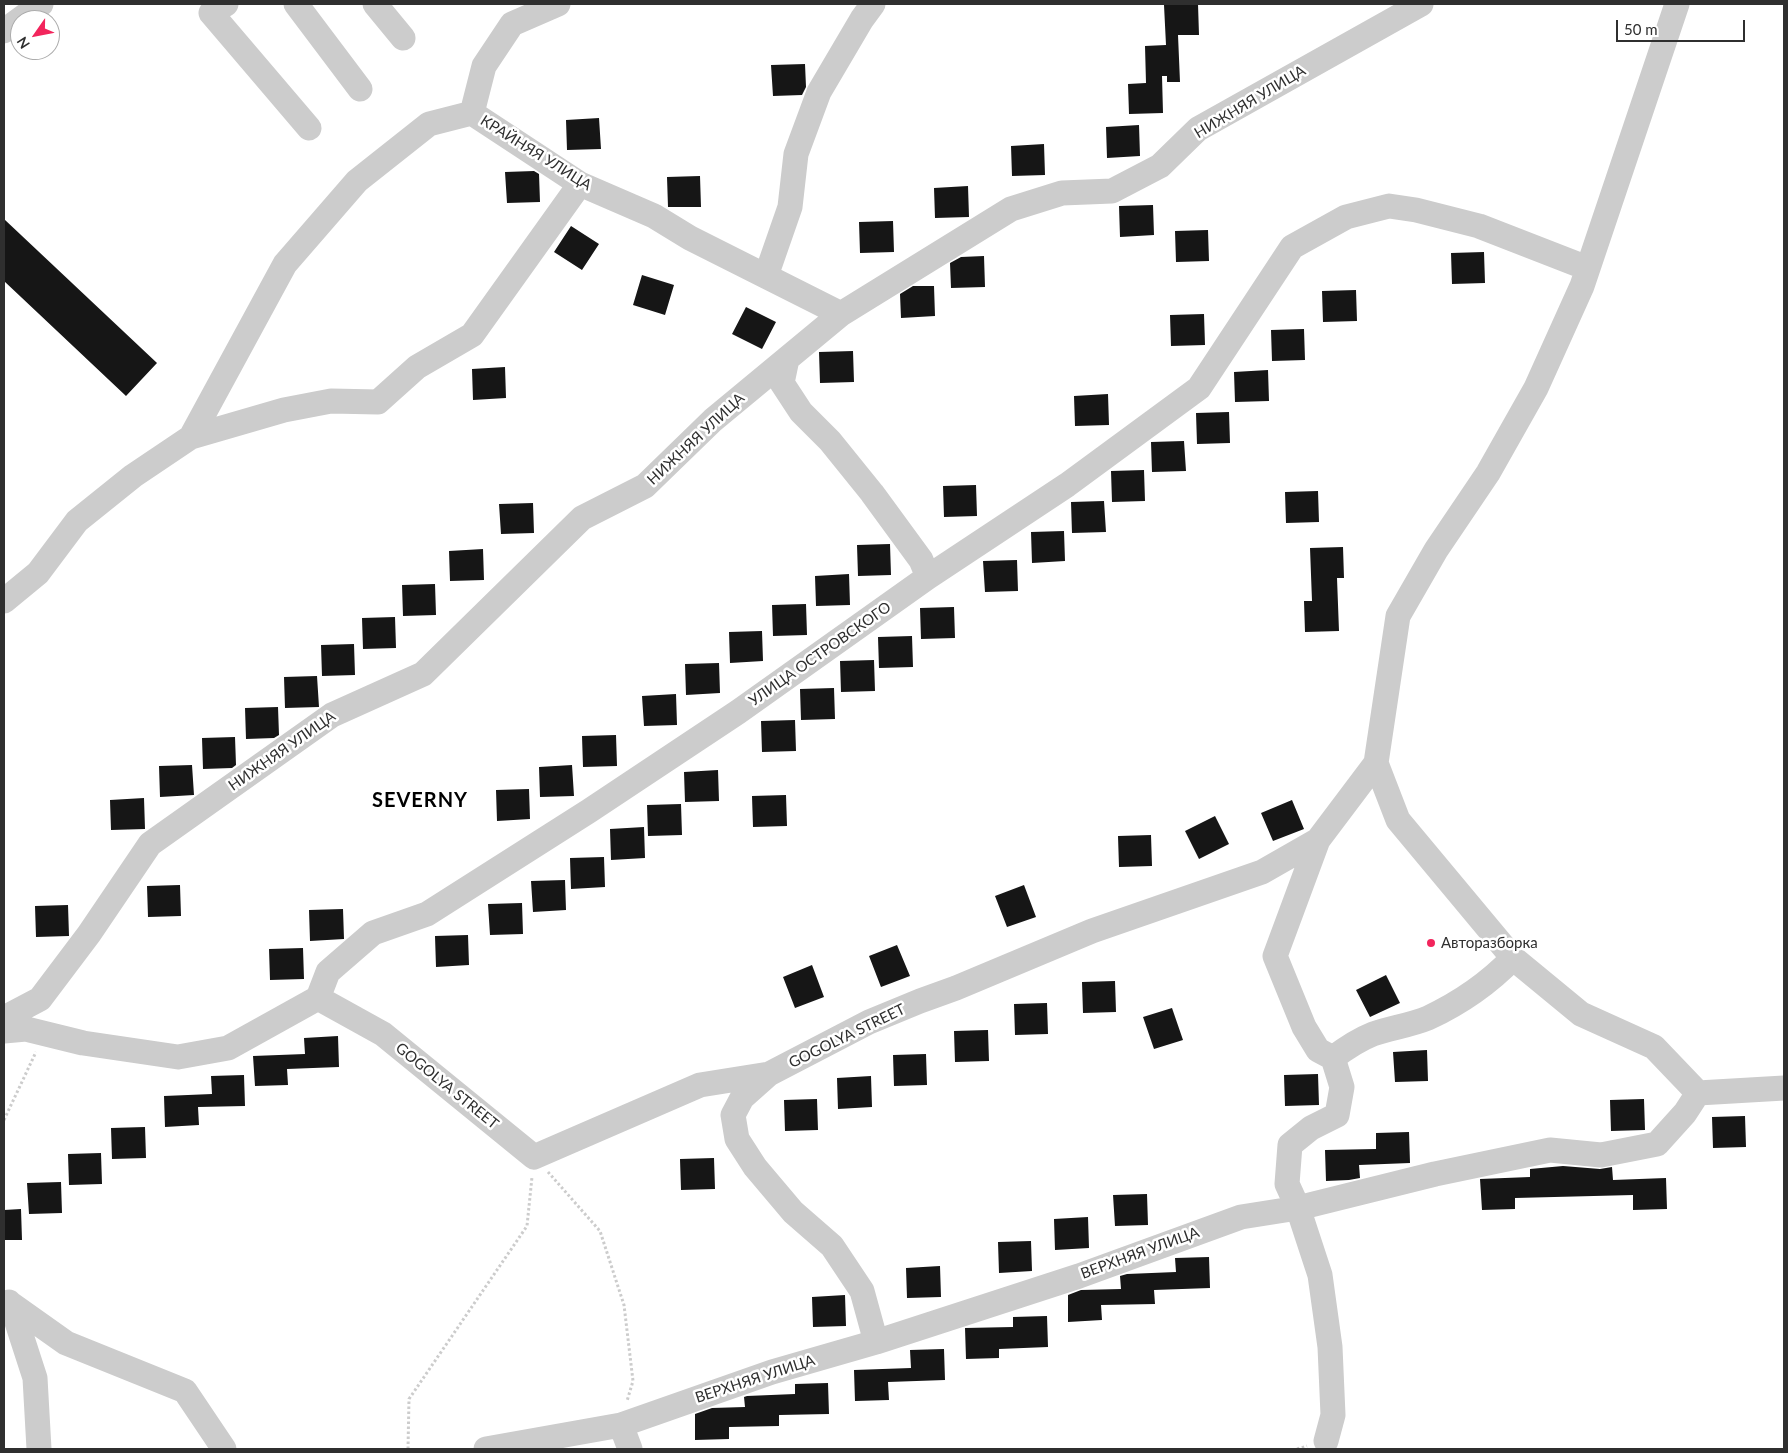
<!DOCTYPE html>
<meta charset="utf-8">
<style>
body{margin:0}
#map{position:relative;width:1788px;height:1453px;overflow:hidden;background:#fff;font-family:Lato,sans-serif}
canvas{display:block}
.frame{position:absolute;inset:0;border:5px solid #2f2f2f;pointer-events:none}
.north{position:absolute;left:10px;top:10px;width:50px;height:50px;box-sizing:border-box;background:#fff;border:1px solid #acacac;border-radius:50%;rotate:237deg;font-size:14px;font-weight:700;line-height:20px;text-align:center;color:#2f2f2f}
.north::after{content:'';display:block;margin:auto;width:18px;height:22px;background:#f2255c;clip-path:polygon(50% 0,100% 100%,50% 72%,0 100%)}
.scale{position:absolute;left:1616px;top:20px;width:129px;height:22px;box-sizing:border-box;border:2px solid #2f2f2f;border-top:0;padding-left:6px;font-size:15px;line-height:18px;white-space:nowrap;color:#2f2f2f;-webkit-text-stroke:4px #fff;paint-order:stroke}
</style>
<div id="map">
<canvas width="1788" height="1453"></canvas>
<div class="frame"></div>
<div class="north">N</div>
<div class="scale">50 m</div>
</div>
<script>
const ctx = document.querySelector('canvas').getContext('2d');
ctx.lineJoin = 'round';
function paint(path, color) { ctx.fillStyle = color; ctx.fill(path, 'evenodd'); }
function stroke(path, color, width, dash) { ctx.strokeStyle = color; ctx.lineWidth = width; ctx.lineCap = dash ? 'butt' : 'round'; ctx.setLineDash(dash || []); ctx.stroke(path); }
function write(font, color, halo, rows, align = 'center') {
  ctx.font = font + ' Lato,sans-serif'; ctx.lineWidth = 5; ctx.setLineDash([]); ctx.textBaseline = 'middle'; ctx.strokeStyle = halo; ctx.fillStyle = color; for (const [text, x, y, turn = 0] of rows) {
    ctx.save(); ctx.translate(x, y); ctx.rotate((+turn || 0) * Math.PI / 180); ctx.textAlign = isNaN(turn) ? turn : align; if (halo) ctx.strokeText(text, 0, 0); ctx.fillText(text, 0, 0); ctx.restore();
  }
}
paint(new Path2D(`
 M1198 4 1199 35H1178L1180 82H1167V76H1162L1163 113 1129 114 1128 84 1146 83 1145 46 1166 45 1164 5Z
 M805 64 806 87 802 95 773 96 771 65Z
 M599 118 601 149 567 150 566 120Z
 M1139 125 1140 156 1107 158 1106 127Z
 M1044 144 1045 175 1012 176 1011 146Z
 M534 171 539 174 540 202 507 203 505 172Z
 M700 176 701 207H668L667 177Z
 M968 186 969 217 935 218 934 188Z
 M1153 205 1154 235 1120 237 1119 206Z
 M4 219 157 363 126 396 4 281Z
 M893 221 894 252 860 253 859 222Z
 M571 226 599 244 582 270 554 252Z
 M1208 230 1209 261 1176 262 1175 231Z
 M1484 252 1485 283 1452 284 1451 253Z
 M984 256 985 287 951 288 950 263 961 257Z
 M642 275 674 285 665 315 633 305Z
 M913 286H934L935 316 901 318 900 294Z
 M1356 290 1357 321 1323 322 1322 291Z
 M746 307 776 322 762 349 732 334Z
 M1204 314 1205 345 1171 346 1170 315Z
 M1304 329 1305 360 1272 361 1271 330Z
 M853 351 854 382 820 383 819 352Z
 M505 367 506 398 473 400 472 369Z
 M1268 370 1269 401 1235 402 1234 372Z
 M1108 394 1109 425 1075 426 1074 396Z
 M1229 412 1230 443 1197 444 1196 413Z
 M1184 441 1186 471 1152 472 1151 442Z
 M1144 470 1145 501 1112 502 1111 471Z
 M976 485 977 516 944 517 943 486Z
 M1318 491 1319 522 1286 523 1285 492Z
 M1104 501 1106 532 1072 533 1071 502Z
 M533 503 534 533 501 534 499 504Z
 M1064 531 1065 561 1032 563 1031 532Z
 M890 544 891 575 858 576 857 545Z
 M1343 547 1344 578H1337L1339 631 1305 632 1304 601H1312L1310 548Z
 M483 549 484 580 450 581 449 551Z
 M1017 560 1018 591 985 592 983 561Z
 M849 574 850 605 816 606 815 576Z
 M435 584 436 615 403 616 402 585Z
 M806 604 807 635 773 636 772 605Z
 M954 607 955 638 921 639 920 608Z
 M395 617 396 648 363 649 362 618Z
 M762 631 763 661 730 663 729 632Z
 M912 636 913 667 879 668 878 637Z
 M354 644 355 675 322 676 321 645Z
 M874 660 875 691 841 692 840 661Z
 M719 663 720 693 686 695 685 664Z
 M317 676 319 707 285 708 284 677Z
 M834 688 835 719 801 720 800 689Z
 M676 694 677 725 644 726 642 696Z
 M278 707 279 735 274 738 246 739 245 708Z
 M795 720 796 751 762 752 761 721Z
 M616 735 617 766 583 767 582 736Z
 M235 737 236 765 232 768 203 769 202 738Z
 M192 765 194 795 160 797 159 766Z
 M572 765 574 796 540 797 539 767Z
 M718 770 719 801 685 802 684 772Z
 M529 789 530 819 497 821 496 790Z
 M786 795 787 826 753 827 752 796Z
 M144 798 145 829 111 830 110 800Z
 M1292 800 1304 829 1273 841 1261 813Z
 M681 804 682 835 648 836 647 805Z
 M1215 816 1229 844 1199 859 1185 831Z
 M644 827 645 858 611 860 610 829Z
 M1151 835 1152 866 1119 867 1118 836Z
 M604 857 605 887 571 889 570 858Z
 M565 880 566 910 533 912 531 881Z
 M180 885 181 916 148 917 147 886Z
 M1024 885 1036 917 1007 927 995 896Z
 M522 903 523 934 490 935 488 904Z
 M68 905 69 936 36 937 35 906Z
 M343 909 344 939 310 941 309 910Z
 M468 935 469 965 436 967 435 936Z
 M897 945 910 976 881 987 869 956Z
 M303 948 304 979 270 980 269 949Z
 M812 965 824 997 795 1008 783 977Z
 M1386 975 1400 1003 1370 1017 1356 990Z
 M1115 981 1116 1012 1083 1013 1082 982Z
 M1047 1003 1048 1034 1015 1035 1014 1004Z
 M1172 1008 1183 1040 1154 1049 1143 1017Z
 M988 1030 989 1061 955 1062 954 1031Z
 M338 1036 339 1067 287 1069 288 1085 255 1086 253 1056 305 1054 304 1038Z
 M1427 1050 1428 1081 1395 1082 1393 1052Z
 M926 1054 927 1085 894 1086 893 1055Z
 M1318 1074 1319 1105 1285 1106 1284 1075Z
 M244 1075 245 1106 198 1107 199 1125 165 1127 164 1096 212 1094 211 1076Z
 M871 1076 872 1107 838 1109 837 1078Z
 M817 1099 818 1130 785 1131 784 1100Z
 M1644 1099 1645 1130 1611 1131 1610 1100Z
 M1745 1116 1746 1147 1713 1148 1712 1117Z
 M145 1127 146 1158 112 1159 111 1128Z
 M1409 1132 1410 1163 1359 1165 1360 1178 1349 1180 1326 1181 1325 1150 1376 1149V1133Z
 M101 1153 102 1184 69 1185 68 1154Z
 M714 1158 715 1189 681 1190 680 1159Z
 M1563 1166 1600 1169 1612 1167 1613 1180 1666 1178 1667 1209 1633 1210V1195L1515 1198V1209L1482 1210 1480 1179 1530 1177V1169Z
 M61 1182 62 1213 29 1214 27 1183Z
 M1147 1194 1148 1225 1115 1226 1113 1195Z
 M21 1209 22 1240H4V1210Z
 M1088 1217 1089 1248 1055 1250 1054 1219Z
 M1031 1241 1032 1271 999 1273 998 1242Z
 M1209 1257 1210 1288 1154 1290 1155 1304 1101 1305 1102 1320 1068 1322V1295L1081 1290 1121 1289 1120 1276 1127 1274 1176 1272 1175 1258Z
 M940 1266 941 1297 907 1298 906 1268Z
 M845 1295 846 1326 813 1327 812 1297Z
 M1047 1316 1048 1347 999 1349V1358L966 1359 965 1328 1013 1327V1317Z
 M944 1349 945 1380 888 1382 889 1400 855 1401 854 1370 911 1368 910 1350Z
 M828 1383 829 1414 779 1415V1426L729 1427V1439L695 1440V1414L712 1408 745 1407 744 1397 747 1396 795 1394V1384Z`), '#161616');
stroke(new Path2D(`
 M4 1120 36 1052
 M548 1172 600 1231 624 1305 633 1381 627 1401
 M408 1449 409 1399 527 1226 532 1177
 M1297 1449 1307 1446`), '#ccc', 3, [2.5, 2.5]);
stroke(new Path2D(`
 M226 4 211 13 309 128
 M296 4 360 89
 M375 4 403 38
 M558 4 512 24 484 66 472 113 580 184 654 216 690 238 841 314
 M1677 4 1582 286 1536 388 1488 473 1436 550 1398 616 1376 763 1398 820 1513 958 1581 1014 1654 1047 1698 1093
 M4 31 41 4
 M472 113 429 124 357 181 285 264 191 437 284 410 331 401 378 402 417 367 472 335 580 184
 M766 276 790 207 796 154 819 92 862 19 873 4
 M787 359 782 383 801 412 830 441 872 493 921 560 928 577
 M4 601 38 573 77 521 133 476 191 437
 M1318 840 1275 956 1304 1027 1318 1050 1333 1058 1342 1087 1337 1115 1311 1128 1290 1145 1287 1184 1298 1208 1320 1275 1330 1347 1333 1415 1326 1441
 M318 998 383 1034 534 1157 700 1085 769 1074 869 1022 920 1001 956 988 1092 931 1262 872 1318 840 1376 763
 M4 1018 40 999 89 934 150 844 332 715 423 674 582 518 645 486 713 420 841 314 1011 209 1062 193 1112 191 1160 166 1198 129 1421 4
 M4 1031 26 1029 83 1043 178 1057 228 1048 318 998 328 972 373 933 427 914 589 811 738 712 928 577 1067 485 1199 388 1292 247 1346 217 1389 206 1416 210 1479 226 1587 268
 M1333 1058C1346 1048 1358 1040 1373 1034 1391 1028 1411 1025 1428 1018 1460 1003 1489 983 1513 958
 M769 1074 742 1098 733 1115 737 1139 755 1167 793 1212 832 1246 862 1291 876 1342
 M9 1302 11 1304 35 1378 39 1449
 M11 1304 66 1343 185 1391 224 1449
 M621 1425 630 1449
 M486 1449 621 1425 772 1372 876 1342 1079 1276 1241 1217 1298 1208 1435 1174 1550 1150 1601 1155 1657 1144 1685 1113 1698 1093 1784 1088`), '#ccc', 25);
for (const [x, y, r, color] of [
 [1431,943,5,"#f2255c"]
]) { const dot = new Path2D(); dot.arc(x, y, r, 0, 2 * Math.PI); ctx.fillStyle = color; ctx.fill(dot); stroke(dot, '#fff', 2); }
write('15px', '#2f2f2f', '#fff', [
 ["НИЖНЯЯ УЛИЦА",1250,102,-31],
 ["КРАЙНЯЯ УЛИЦА",536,153,32],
 ["НИЖНЯЯ УЛИЦА",696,439,-43],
 ["УЛИЦА ОСТРОВСКОГО",820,654,-35],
 ["НИЖНЯЯ УЛИЦА",282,751,-35],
 ["GOGOLYA STREET",847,1036,-26],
 ["GOGOLYA STREET",447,1086,39],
 ["ВЕРХНЯЯ УЛИЦА",1140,1253,-20],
 ["ВЕРХНЯЯ УЛИЦА",755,1379,-18]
]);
write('15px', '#2f2f2f', '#fff', [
 ["Авторазборка",1441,943]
], 'left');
ctx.letterSpacing = '1px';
write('bold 20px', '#000', '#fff', [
 ["SEVERNY",420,801]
]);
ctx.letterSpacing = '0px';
</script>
